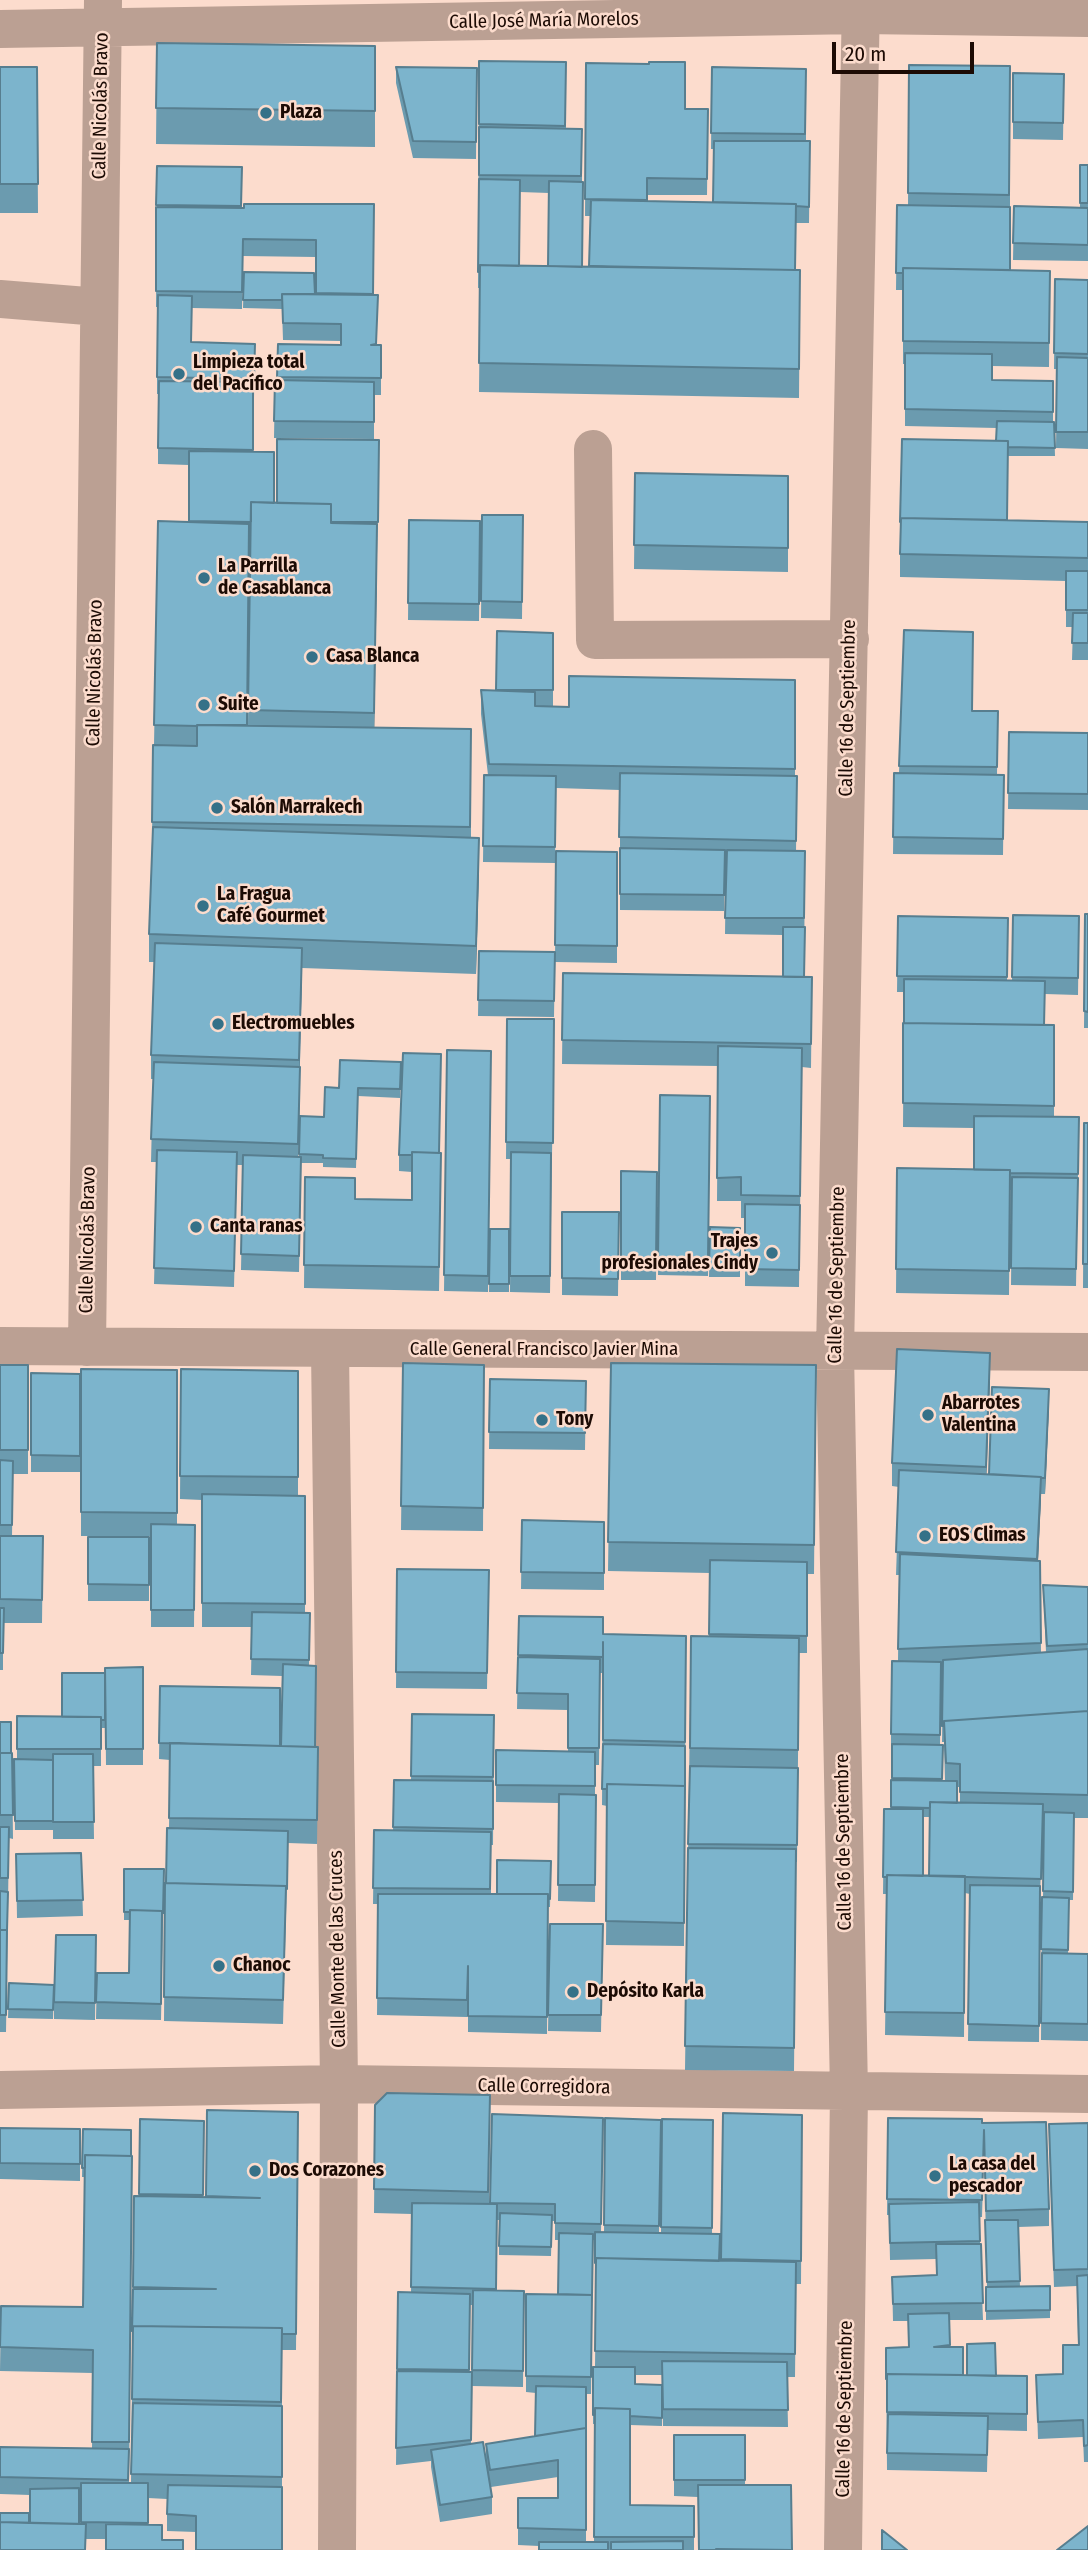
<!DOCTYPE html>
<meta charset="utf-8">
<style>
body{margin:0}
#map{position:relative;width:1088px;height:2550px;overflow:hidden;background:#fcdccd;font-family:"Fira Sans Condensed",sans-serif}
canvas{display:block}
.scale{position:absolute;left:832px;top:42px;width:142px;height:32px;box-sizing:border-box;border:4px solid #1c0b04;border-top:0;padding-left:9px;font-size:21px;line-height:24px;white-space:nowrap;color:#1c0b04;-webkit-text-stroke:5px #fcdccd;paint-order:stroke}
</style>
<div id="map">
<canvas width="1088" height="2550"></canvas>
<div class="scale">20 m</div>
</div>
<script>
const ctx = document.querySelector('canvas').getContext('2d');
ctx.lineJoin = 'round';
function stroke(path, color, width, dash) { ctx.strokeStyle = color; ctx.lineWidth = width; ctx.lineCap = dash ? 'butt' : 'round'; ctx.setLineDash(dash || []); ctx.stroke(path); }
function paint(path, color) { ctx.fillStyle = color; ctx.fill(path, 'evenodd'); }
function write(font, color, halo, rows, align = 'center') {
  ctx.font = font + ' "Fira Sans Condensed",sans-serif'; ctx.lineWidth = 5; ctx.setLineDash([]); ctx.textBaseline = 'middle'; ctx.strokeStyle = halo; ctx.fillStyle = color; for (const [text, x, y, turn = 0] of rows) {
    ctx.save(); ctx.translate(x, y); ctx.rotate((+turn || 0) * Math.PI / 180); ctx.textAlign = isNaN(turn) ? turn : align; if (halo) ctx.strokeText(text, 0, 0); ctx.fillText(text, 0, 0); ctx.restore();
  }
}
stroke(new Path2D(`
 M0 29 861 15 1088 18
 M0 299 99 307
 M593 449 595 640 850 639
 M0 1346 1088 1352
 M87 1347 103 0
 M330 1349 339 2084 337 2550
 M0 2090 339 2084 1088 2094
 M843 2550 849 2092 835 1352 861 0`), '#bba093', 38);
paint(new Path2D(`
 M157 43 375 46V147L156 144Z
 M479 61 566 62V129H582V267H589L590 216H585L586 63 685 109H708L707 195H647V201L713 202 714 149H711L712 67 806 69V141H810L809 223H796L795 270H800L799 398 479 392 480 288H478ZM520 192 549 193 548 266H519Z
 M909 65 1010 66V270L1050 271 1049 367 992 366V380L1053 381V422H1054L1055 456H1008V520L1088 522V660H1072L1073 627H1066V581L900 577V554L996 441 997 428 905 426V364H903V290H896L897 205 908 206Z
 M0 67H37L38 213H0Z
 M396 67 477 68 476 159 413 158 396 83Z
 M1013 73 1064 74 1063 140 1013 139Z
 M1080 165H1088V261L1013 260 1014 206 1080 207Z
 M157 166 242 167V208L374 204 373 295 377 345H381V395H374V439L274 438 275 380H277L278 344 341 345V341L283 340 282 309 243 308 244 272 316 294V257L243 256 242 309 192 308 191 342 255 344 253 452 274 503H277L379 440 374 727 471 729V838L479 867 476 974 302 968 298 1156H299L300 1116 324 1117 339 1088 401 1062 400 1098 358 1096 356 1168 323 1167V1163H301L299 1272 241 1270 243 1165H237L234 1287 154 1284 157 1162H151L153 1079H151V1055L154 962H149V934L152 842 153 745H154L158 521 189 522V465L158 464V394H157V307H156ZM249 538H250L248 725H247Z
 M1055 279 1088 280V449L1056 448 1057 369H1054Z
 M635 473 788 476V572L634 569Z
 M482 515H523L522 619 481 618Z
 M409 520 480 521 479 621 408 620Z
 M904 630 972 711H998L997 774 1004 775 1003 855 893 854 894 773H899Z
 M553 633V706L569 707 795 680V776H797L796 851H805L804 977H812L811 1068 802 1067 799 1287 745 1286V1218H741V1201H717L718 1066 562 1064 563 973 783 977V935L725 934 726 862H725L724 911 620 910V790L556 788 555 863 483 862 484 775H488L481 714V690L496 691Z
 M1009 732 1088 733V810L1008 809Z
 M556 851 617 852V963L555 962Z
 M1085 914H1088V1028H1084Z
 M1013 915 1079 916 1078 995 1045 994V1025H1054V1117H1079L1076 1286 1011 1285 1012 1190H1010L1009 1295 896 1293 897 1168 974 1170V1128L903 1127 904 992H897L898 916 1008 918 1007 980 1012 981Z
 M479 951 555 952 554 1017 478 1016Z
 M507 1019H554L550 1293 510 1292 511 1159H506Z
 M447 1050 491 1051 488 1292 444 1291Z
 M660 1095 710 1096 708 1276 658 1275Z
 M1088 1113V1288H1083L1084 1123H1088Z
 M439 1153 441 1176 439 1291 304 1288 305 1177 355 1199 412 1200V1172L399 1171V1155Z
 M621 1171 657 1172 656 1280H621Z
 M562 1212H619L618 1296 562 1295Z
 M710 1227 740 1228V1277H709Z
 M490 1229H509V1292H489Z
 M403 1363 484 1365 483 1531 401 1530Z
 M611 1363 816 1365 814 1574H807V1653H799L797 1862H796L794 2071 685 2070 691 1636H709L710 1573 608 1571Z
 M0 1365H28V1474H13L12 1536H43L42 1623H3V1670H0Z
 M81 1369 177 1370V1525H195L194 1627H151V1536H81Z
 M181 1369 298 1371V1495L305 1496V1613H310L309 1665 315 1747 318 1771 317 1844 288 1843 283 2024 164 2021 165 1883 169 1828 170 1760 159 1759 160 1686 281 1746 282 1676 251 1675 252 1627H202V1500L180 1499Z
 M31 1373 80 1374V1472H31Z
 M990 1377 986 1474H989L1049 1406 1045 1494H1041L1038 1561H1040L1041 1653 1046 1652 1043 1585 1088 1587V1818H1074L1073 1900H1069L1068 1954H1088V2041L1041 2040 1042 1897H1043L1044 1817H1043L1040 1895 1039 2042 968 2041 970 1894 965 1893 964 2037 885 2035 887 1894H883L884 1809H891L892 1750H891V1734L898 1661 899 1575H896L899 1487 892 1486V1463ZM941 1671H943L942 1742H944L945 1781H942L943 1745H940ZM957 1787H960V1803H957ZM923 1817H930L929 1876H923Z
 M490 1379 586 1381 585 1450 489 1449Z
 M522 1520 604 1522V1590L521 1589Z
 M88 1537H149V1601H88Z
 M397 1569 489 1570 487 1689 396 1688Z
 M519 1616 603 1634 686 1636 684 1946 606 1945 607 1806 602 1805 603 1658V1673H600L599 1765H595V1795H596L595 1902 558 1901 559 1803 496 1802V1750L568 1751V1710L517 1709Z
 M143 1667V1765H106L105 1668Z
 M105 1673V1728H101V1766H93L94 1839H53V1830H15L14 1759H17V1716L62 1717Z
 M412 1714 494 1715 493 1845H491V1894H497L551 1861 550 1907H548L547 2034 468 2032V1986L467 2017 377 2015 378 1904H373L374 1830 393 1831 394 1780H411Z
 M0 1722 12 1753 13 1839 9 1838 6 2032H0Z
 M81 1853 83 1916 17 1918 16 1854Z
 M124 1869H164L161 2020 96 2019 97 1973H129L130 1920H124Z
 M550 1924H603L601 2032 548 2031Z
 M96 1935 95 2020 54 2019V2002Z
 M9 1983 54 1985 53 2019 8 2018Z
 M490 2095 489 2204H490L492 2114 603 2118 601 2232 604 2233 605 2118 661 2120 659 2233H661L662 2119 713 2120 712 2234 720 2261 723 2113 802 2115 801 2284H796L795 2377H787L788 2427 663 2426 662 2375H635V2384L662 2385V2426L630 2425V2505L694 2506V2550H539V2546L518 2545V2498H558V2477L491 2487 492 2497V2514L440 2522 431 2467V2461L396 2465 398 2292 411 2293 412 2214 374 2213 375 2105ZM497 2220H499V2255L551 2256 552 2221H555V2240H559L558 2294H526V2392L536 2393 535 2436 486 2444V2457L471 2444 472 2386 523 2387 524 2291H497ZM593 2240H595V2280H596L595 2367H593V2424H595L594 2542H586V2394H591ZM470 2305H473L472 2372H469Z
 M207 2110 298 2112 296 2350H282V2487L196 2532 167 2531V2499L148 2498V2525L106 2539H86L29 2523H30V2495L0 2494V2447L92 2448 93 2373 0 2371 1 2306 83 2307 85 2177H82L83 2129 131 2156 132 2179 129 2483H131L134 2196H139L140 2119 204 2121 203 2197H206ZM79 2496H81V2524H79Z
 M888 2118 982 2123 1049 2209V2226L1018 2227 1020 2287 1050 2286V2318L986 2320V2287H987L984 2147 982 2217H979L983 2320H950V2347L963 2375 1027 2376V2431L988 2430 987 2472 887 2470 886 2348 909 2347 908 2321H893L892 2277 937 2275 936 2259 890 2260 889 2215H887Z
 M1088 2123V2462H1084L1083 2437 1038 2439 1036 2375 1063 2374 1078 2345 1077 2286 1054 2287 1049 2140Z
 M0 2128 80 2129V2181L0 2179Z
 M674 2435H745V2485L698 2497 674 2496Z`), '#6b9baf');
paint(new Path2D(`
 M377 524V564L374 754V713Z
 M479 838V867L476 974V946Z
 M302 948V972L299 1084V1060Z
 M300 1067V1091L298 1167V1144Z
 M990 1353V1377L986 1491V1467Z
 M1049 1389V1406L1045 1494V1478Z
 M1041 1477V1500L1037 1582V1559Z`), '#577e8f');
const building = new Path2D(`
 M157 43 375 46V111L156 108Z
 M479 61 566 62 565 126 479 124Z
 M649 62H685V109H708L707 179 647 178V200L585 199 586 63 649 64Z
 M909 65 1010 66 1009 195 908 193Z
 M0 67H37L38 184H0Z
 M396 67 477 68 476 142 413 141Z
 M712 67 806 69 805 134 711 133Z
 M1013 73 1064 74 1063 123 1013 122Z
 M479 127 582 129 581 176 479 175Z
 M714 141H810L809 207 796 206V204L713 202Z
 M1080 165H1088V203H1080Z
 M157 166 242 167 241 206 156 205Z
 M479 179 520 180 519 266 480 265V272H478Z
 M549 181 583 182 582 267 548 266Z
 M591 200 796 204 795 270 589 266Z
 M244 204H374L373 294 316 293V240L243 239 242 292 156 291V207L244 208Z
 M897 205 1010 207V270L903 268V273H896Z
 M1014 206 1088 208V245L1013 243Z
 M480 265 800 270 799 369 479 363Z
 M903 268 1050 271 1049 343 903 341Z
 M244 272 314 273 315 294H282V300H243Z
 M1055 279 1088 280V354L1054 353Z
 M282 294 378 295 376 344 371 345H381V378L277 377 278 344 341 345V324L283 323Z
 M158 295 192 296 191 342 255 344 254 379 157 377Z
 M905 353 992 354V380L1053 381V412L905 409Z
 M1057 357 1088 358V432H1056Z
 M275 380 374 382V422L274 421Z
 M159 381 253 382V450L158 448Z
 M997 421 1054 422 1055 448 1008 447V441H996Z
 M277 439 379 440 378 522H331V504L277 503Z
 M902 439 1008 441 1007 520 901 518 900 522Z
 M189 451 274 452V503L251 502V522L189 521Z
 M635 473 788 476V548L634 545Z
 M251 502 331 504V523L377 524 374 713 248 710Z
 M482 515H523L522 602 481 601Z
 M901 518 1088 522V558L900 554Z
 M409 520 480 521 479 604 408 603Z
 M158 521 249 524 247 725H197V726L154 725Z
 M1066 571H1088V610H1066Z
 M1073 613H1088V643H1072Z
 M904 630 973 632 972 711H998L997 767 899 766Z
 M497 631 553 633V690H496Z
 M569 676 795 680V769L489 764 481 690 535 692V706L569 707Z
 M197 725 471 729 470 827 152 822 153 745 197 746Z
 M1009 732 1088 733V794L1008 793Z
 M620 773 797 776 796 841 619 837Z
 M894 773 1004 775 1003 839 893 837Z
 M484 775 556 776 555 847 483 846Z
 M153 827 479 838 476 946 149 934Z
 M620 848 725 850 724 895 620 894Z
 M727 850 805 851 804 918H725Z
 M556 851 617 852V946L555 945Z
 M1085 914H1088V1012L1084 1011Z
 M1013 915 1079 916 1078 978 1012 977Z
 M898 916 1008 918 1007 977 897 976Z
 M783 927H805L804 977H783Z
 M155 943 302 948 299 1060 151 1055Z
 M479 951 555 952 554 1001 478 1000Z
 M563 973 812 977 811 1044 562 1040Z
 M904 979 1045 981 1044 1025 904 1023Z
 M507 1019H554L553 1143 506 1142Z
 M903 1023 1054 1025V1106L903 1103Z
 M718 1046 802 1048 800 1196 741 1195V1177L717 1178Z
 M447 1050 491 1051 488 1276 444 1275Z
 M403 1053 441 1054 439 1153 412 1152V1155H399Z
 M340 1060 401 1062 400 1089 358 1088 356 1159 323 1158V1155L299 1154 300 1116 324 1117 325 1087 339 1088Z
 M154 1062 300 1067 298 1144 151 1139Z
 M660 1095 710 1096 708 1260 658 1259Z
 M974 1116 1079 1117 1078 1174 1010 1173V1170H974Z
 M1084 1123H1088V1264H1083Z
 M157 1150 237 1152 234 1271 154 1268Z
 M412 1152 441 1153 439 1267 304 1265 305 1177 355 1178V1199L412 1200Z
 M511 1152 551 1153 550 1276H510Z
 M243 1155 301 1157 299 1256 241 1254Z
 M897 1168 1010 1170 1009 1271 896 1269Z
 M621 1171 657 1172 656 1263H621Z
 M1012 1177 1078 1178 1076 1269 1011 1268Z
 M745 1204 800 1205 799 1270 745 1269Z
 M562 1212H619L618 1279 562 1278Z
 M710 1227 740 1228V1268H709Z
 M490 1229H509V1284H489Z
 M897 1349 990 1353 986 1467 892 1463Z
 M403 1363 484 1365 483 1508 401 1506Z
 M611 1363 816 1365 814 1545 608 1542Z
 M0 1365H28V1450H0Z
 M81 1369 177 1370V1513L81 1512Z
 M181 1369 298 1371V1477L180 1476Z
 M31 1373 80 1374V1456L31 1455Z
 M490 1379 586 1381 585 1433 489 1432Z
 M992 1387 1049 1389 1045 1478H1041V1477L989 1474Z
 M0 1460 13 1461 12 1525H0Z
 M899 1470 1041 1477 1037 1559 896 1552Z
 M202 1494 305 1496V1604L202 1603Z
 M522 1520 604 1522V1573L521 1572Z
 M151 1524 195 1525 194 1610H151Z
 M0 1536H43L42 1600 0 1599Z
 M88 1537H149V1585L88 1584Z
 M900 1554 1040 1561 1041 1643 898 1649Z
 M710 1560 807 1562V1636L709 1634Z
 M397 1569 489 1570 487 1673 396 1672Z
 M1043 1585 1088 1587V1644L1047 1646Z
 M0 1608H4L3 1653H0Z
 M252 1612 310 1613 309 1660 251 1659Z
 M519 1616 603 1617V1634L686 1636 685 1742 603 1740V1642V1657L518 1655Z
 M691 1636 799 1638 798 1750 690 1748Z
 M1088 1649V1711L944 1721V1726H942L943 1660Z
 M518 1657 600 1659 599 1748H568V1694L517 1693Z
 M892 1661 941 1662 940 1735 891 1734Z
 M283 1664 316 1666 315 1747 281 1746Z
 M143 1667V1749H106L105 1668Z
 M62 1673H105V1720H101V1717H62Z
 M160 1686 280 1688V1746L159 1743Z
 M1088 1711V1795L960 1792V1764L946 1763 944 1721Z
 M412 1714 494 1715 493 1777 411 1776Z
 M17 1716 101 1717V1749H17Z
 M0 1722H11V1753H0Z
 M170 1743 318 1747 317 1820 169 1818Z
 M603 1744 685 1746V1786L607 1784V1789H602Z
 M892 1744 943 1745 942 1779 892 1778Z
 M496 1750 595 1752V1786L496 1785Z
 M0 1753H12L13 1815H0Z
 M53 1754H93L94 1822H53Z
 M14 1759 53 1760V1821H15Z
 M690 1766 798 1768 797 1845 688 1844Z
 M394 1780 493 1781V1829L393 1827Z
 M891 1780 957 1781V1803L930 1802V1808L891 1807Z
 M607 1784 685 1786 684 1923 606 1921Z
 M559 1794 596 1795 595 1885H558Z
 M930 1802 1043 1804 1041 1879 929 1876Z
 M884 1809H923V1876L887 1875V1877H883Z
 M1044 1812 1074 1813 1073 1892 1043 1891Z
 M0 1827H9L8 1878H0Z
 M167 1828 288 1831 287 1889 286 1886 166 1883Z
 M374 1830 491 1832 490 1889 373 1888Z
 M688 1848 796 1849 794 2048 685 2046Z
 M81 1853 83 1900 17 1901 16 1854Z
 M497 1860 551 1861 550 1899 548 1898V1894H497Z
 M124 1869H164L163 1913 162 1911 130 1910V1912H124Z
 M887 1875 965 1876 964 2013 885 2012Z
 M165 1883 286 1886 283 2000 164 1997Z
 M970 1885 1040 1886 1039 2026 968 2024Z
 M0 1891 8 1892 7 1930H0Z
 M378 1894H548L547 2017 468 2016V1966L467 2000 377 1998Z
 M1042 1897 1069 1898 1068 1950 1041 1949Z
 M130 1910 162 1911 161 2004 96 2002 97 1973H129Z
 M550 1924H603L601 2015H548Z
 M0 1930H7L6 2015H0Z
 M56 1935H96L95 2003 54 2002Z
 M1042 1953 1088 1954V2024L1041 2023Z
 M9 1983 54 1985 53 2010 8 2009Z
 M387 2093 490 2095 488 2192 374 2189 375 2105Z
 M207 2110 298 2112 296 2334H282V2328L133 2326 132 2331 133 2289H216L133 2287 134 2196 260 2198 206 2196Z
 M723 2113 802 2115 801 2261 721 2259Z
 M492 2114 603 2118 601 2224 555 2223V2204L490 2203Z
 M605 2118 661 2120 659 2226 604 2225Z
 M888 2118 982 2119V2123L1046 2122 1049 2209 986 2211 984 2130 982 2200 887 2199Z
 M140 2119 204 2121 203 2195 139 2194Z
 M662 2119 713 2120 712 2228 661 2227Z
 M1088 2123V2269L1054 2270 1049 2124Z
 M0 2128 80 2129V2164L0 2163Z
 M83 2129 131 2130V2156L85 2155V2168H82Z
 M85 2155 132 2156 129 2442H92L93 2350 0 2347 1 2306 83 2307Z
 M979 2202 980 2241 890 2243 889 2204Z
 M412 2203 497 2204 496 2289 411 2287Z
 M500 2213 552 2215 551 2247 499 2246Z
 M985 2220H1018L1020 2281 987 2282Z
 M595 2232 720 2234 719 2261 596 2258V2263H595Z
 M559 2233 593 2234 592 2295 558 2294Z
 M936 2244H981L983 2303 893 2304 892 2277 937 2275Z
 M596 2258 796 2262 795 2354 595 2351Z
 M1088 2275V2445L1084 2446 1083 2420 1038 2422 1036 2375 1063 2374V2345H1079L1077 2276Z
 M1050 2286V2310L986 2311V2287Z
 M473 2290 524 2291 523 2371 472 2370Z
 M398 2292 470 2294 469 2370 397 2369Z
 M526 2294 592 2295 591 2377 526 2376Z
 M949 2313 950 2345 934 2347H963V2375L887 2374 886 2379V2348L909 2347 908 2314Z
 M133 2326 282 2328 281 2402 132 2399Z
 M995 2343 996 2376 967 2375V2344Z
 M662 2361 787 2362 788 2410 663 2409Z
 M593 2367H635V2384L662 2385V2418L630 2416V2409L595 2408V2415H593Z
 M397 2371 472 2372 471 2440 396 2448Z
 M887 2374 1027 2376V2414L887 2412Z
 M536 2386 586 2387V2428L535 2436Z
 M133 2403 282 2406V2477L131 2474Z
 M595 2408 630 2409V2505L694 2506V2537H594Z
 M888 2414 988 2416 987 2455 887 2453Z
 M586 2428V2530L518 2528V2498H558V2460L490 2470 486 2444Z
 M674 2435H745V2480H674Z
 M483 2442 492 2497 440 2505 431 2450Z
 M0 2447 129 2449 128 2480 0 2477Z
 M81 2483H148V2523L81 2522Z
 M168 2485 282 2487V2550H196V2516L167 2514Z
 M698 2485H791L792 2550 716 2549V2550H699Z
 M79 2488V2524L30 2523V2489Z
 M0 2513H29V2523L0 2522Z
 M0 2522 86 2524 85 2550H0Z
 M106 2524 162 2525V2540H183V2550H106Z
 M1088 2526V2550H1057Z
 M882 2530 907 2550H882Z
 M683 2541V2550H611V2542Z
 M539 2542H608V2550H539Z
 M716 2549 788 2550H716Z`);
paint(building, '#7cb4cc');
stroke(building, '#577e8f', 2);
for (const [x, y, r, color] of [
 [266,113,7,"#357188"],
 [179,374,7,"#357188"],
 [204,578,7,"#357188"],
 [312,657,7,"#357188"],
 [204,705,7,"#357188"],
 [217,808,7,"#357188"],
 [203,906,7,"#357188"],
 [218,1024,7,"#357188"],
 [196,1227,7,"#357188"],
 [772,1253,7,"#357188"],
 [928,1415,7,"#357188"],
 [542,1420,7,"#357188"],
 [925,1536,7,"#357188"],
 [219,1966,7,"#357188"],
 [573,1992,7,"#357188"],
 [255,2171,7,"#357188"],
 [935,2176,7,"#357188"]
]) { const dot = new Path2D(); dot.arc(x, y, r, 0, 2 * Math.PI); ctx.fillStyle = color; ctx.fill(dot); stroke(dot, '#fcdccd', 2.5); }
write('19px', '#1c0b04', '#fcdccd', [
 ["Calle José María Morelos",544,21,-1],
 ["Calle Nicolás Bravo",101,106,-89],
 ["Calle Nicolás Bravo",95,673,-89],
 ["Calle 16 de Septiembre",848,708,-89],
 ["Calle Nicolás Bravo",88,1240,-89],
 ["Calle 16 de Septiembre",837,1275,-89],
 ["Calle General Francisco Javier Mina",544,1350],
 ["Calle 16 de Septiembre",844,1842,-91],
 ["Calle Monte de las Cruces",338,1949,-91],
 ["Calle Corregidora",544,2087,1],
 ["Calle 16 de Septiembre",845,2409,-89]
]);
write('bold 19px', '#1c0b04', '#fcdccd', [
 ["Plaza",280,113],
 ["Limpieza total",193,363],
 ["del Pacífico",193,385],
 ["La Parrilla",218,567],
 ["de Casablanca",218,589],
 ["Casa Blanca",326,657],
 ["Suite",218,705],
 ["Salón Marrakech",231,808],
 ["La Fragua",217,895],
 ["Café Gourmet",217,917],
 ["Electromuebles",232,1024],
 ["Canta ranas",210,1227],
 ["Trajes",758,1242,"right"],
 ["profesionales Cindy",758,1264,"right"],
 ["Abarrotes",942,1404],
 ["Valentina",942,1426],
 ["Tony",556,1420],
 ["EOS Climas",939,1536],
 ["Chanoc",233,1966],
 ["Depósito Karla",587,1992],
 ["La casa del",949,2165],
 ["pescador",949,2187],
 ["Dos Corazones",269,2171]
], 'left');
</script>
